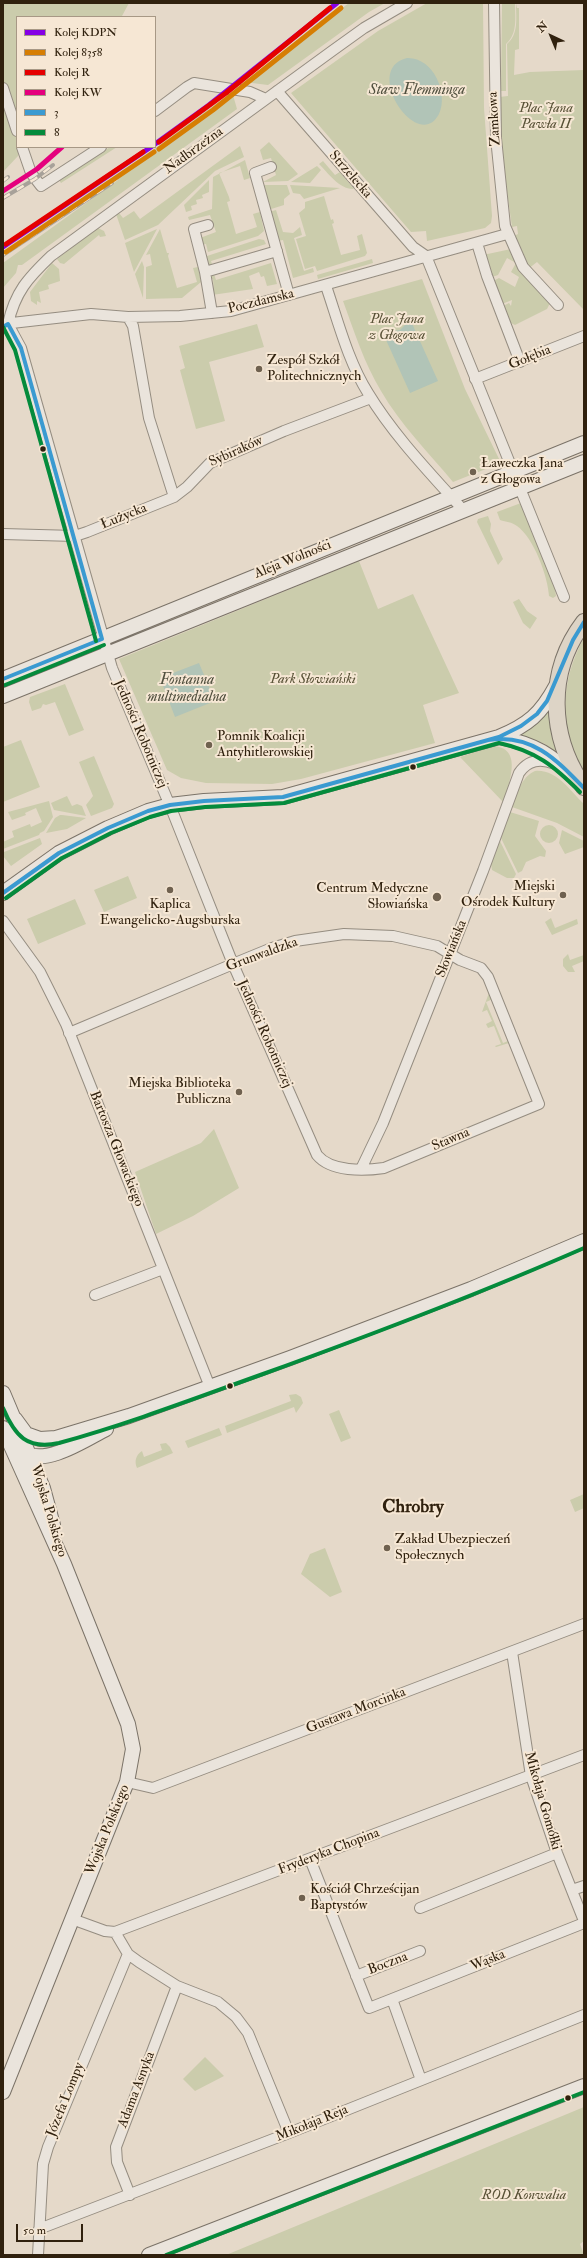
<!DOCTYPE html>
<meta charset="utf-8">
<style>
body{margin:0}
#map{position:relative;width:587px;height:2258px;overflow:hidden;background:#e5d9c9;font-family:"IM FELL Double Pica",serif}
canvas{display:block}
.frame{position:absolute;inset:0;border:4px solid #30210e;pointer-events:none}
.legend{position:absolute;left:16px;top:16px;width:140px;height:132px;box-sizing:border-box;background:#f6e7d4;border:1px solid #a79885;margin:0;padding:5px 7px;list-style:none;font-size:12px;color:#30210e}
.legend li{display:flex;align-items:center;gap:8px;height:20px}
.legend b{width:20px;border:1px solid #a79885}
.north{position:absolute;left:531px;top:16px;width:40px;height:40px;-webkit-text-stroke:3px #f6e7d4;paint-order:stroke;rotate:316deg;font-size:11px;font-weight:700;line-height:16px;text-align:center;color:#30210e}
.north::after{content:'';display:block;margin:auto;width:14px;height:18px;background:#30210e;clip-path:polygon(50% 0,100% 100%,50% 72%,0 100%)}
.scale{position:absolute;left:16px;top:2224px;width:67px;height:18px;box-sizing:border-box;border:2px solid #30210e;border-top:0;padding-left:5px;font-size:12px;line-height:14px;white-space:nowrap;color:#30210e;-webkit-text-stroke:3px #f6e7d4;paint-order:stroke}
</style>
<div id="map">
<canvas width="587" height="2258"></canvas>
<div class="frame"></div>
<ul class="legend">
<li><b style="height:5px;background:#8500e5"></b>Kolej KDPN</li>
<li><b style="height:5px;background:#d67e03"></b>Kolej 8358</li>
<li><b style="height:5px;background:#e50000"></b>Kolej R</li>
<li><b style="height:5px;background:#e5007d"></b>Kolej KW</li>
<li><b style="height:5px;background:#3a9ad1"></b>3</li>
<li><b style="height:5px;background:#048b3c"></b>8</li>
</ul>
<div class="north">N</div>
<div class="scale">50 m</div>
</div>
<script>
const ctx = document.querySelector('canvas').getContext('2d');
ctx.lineJoin = 'round';
function paint(path, color) { ctx.fillStyle = color; ctx.fill(path, 'evenodd'); }
function stroke(path, color, width, dash) { ctx.strokeStyle = color; ctx.lineWidth = width; ctx.lineCap = dash ? 'butt' : 'round'; ctx.setLineDash(dash || []); ctx.stroke(path); }
function write(font, color, halo, rows, align = 'center') {
  ctx.font = font + ' "IM FELL Double Pica",serif'; ctx.lineWidth = 4; ctx.setLineDash([]); ctx.textBaseline = 'middle'; ctx.strokeStyle = halo; ctx.fillStyle = color; for (const [text, x, y, turn = 0] of rows) {
    ctx.save(); ctx.translate(x, y); ctx.rotate((+turn || 0) * Math.PI / 180); ctx.textAlign = isNaN(turn) ? turn : align; if (halo) ctx.strokeText(text, 0, 0); ctx.fillText(text, 0, 0); ctx.restore();
  }
}
paint(new Path2D(`
 M3 3H129L122 16 118 17H17V147H19L18 156 3 172Z
 M349 3H385L369 12 268 85 252 83 241 84Z
 M427 3H483L484 108 492 216 491 223 485 228 427 241 426 231 411 232 291 93 378 31Z
 M502 3H515C515 18 518 33 506 44V91H501Z
 M516 3 517 8H519V49L515 50 514 75 530 72 584 70V310L537 262 528 269 514 236 518 234 517 226 512 227 502 156 499 97 508 96 507 44C519 34 516 18 516 3Z
 M229 94 233 95 237 109 22 265H18L16 273 3 288V263L118 180 116 177Z
 M269 142 298 174 288 181 263 182 276 175 271 158 263 160 260 150Z
 M240 146 244 157 215 171 158 225 125 240 116 214 119 213 123 218 134 211 140 219Z
 M110 147H117L61 183 59 180Z
 M245 160 250 178 244 180 240 166 219 173 229 197 230 201 227 202 236 234 257 227 253 214 260 212 264 231 258 236 208 252 206 244 200 245V238L216 232 210 215 189 220 188 217 212 209 213 177Z
 M323 161 335 175 340 172 354 189C340 190 328 173 319 164Z
 M317 166 321 170 310 183 291 182Z
 M209 180V192L202 195 203 198 196 200 197 204 191 206 192 210 186 212 184 205Z
 M262 185H287L290 194 284 199V205L268 210Z
 M290 185 340 188 304 199 300 194 293 193Z
 M324 196 331 220 333 219 334 223 332 224 341 255 360 250 357 236 362 234 367 253 365 256 317 271 315 266 305 269 296 239 306 236 299 213 305 208V202Z
 M276 210 283 232 293 233 300 227 302 235 294 238 304 271 313 268 314 272 293 278 283 240 278 241 269 212Z
 M98 228 104 231 106 236 100 237 99 235 64 264 60 263 57 259Z
 M157 229 134 272 125 243Z
 M160 229 167 253H169L168 256 177 288 197 282 193 268 198 267 201 282 182 298 146 299V267L152 265 150 254 146 255Z
 M259 239 264 240 266 244 211 261 213 267 207 268 204 257Z
 M511 249 550 303 547 309 515 325 509 322 503 306 509 303 511 306 512 300 502 304 493 281 499 278 515 287 519 277 511 272 516 263 507 258 498 275 492 277 483 255Z
 M372 259 373 263 318 279 317 275Z
 M142 261 144 267 143 298 135 274Z
 M52 263 59 269 60 281 48 285 49 289 39 292 41 303 37 301V305L31 301 30 292Z
 M271 263 277 284 267 286 264 276 261 277 259 272 249 276 253 289 212 295 214 293 213 279 209 280 208 275 214 274 216 280Z
 M422 279 465 389 501 463 453 482C429 453 400 424 381 391 364 363 354 331 343 301Z
 M257 324 264 347 209 362 225 421 196 429 180 370 185 368 179 346Z
 M521 503 555 589 556 596 553 598 549 596C548 577 534 538 517 526 512 522 506 522 500 520L497 512Z
 M488 516 491 524 490 531 503 559 498 565 477 522 478 519Z
 M359 561 378 609 413 594 459 693 423 705 435 743 301 779 272 784 206 783 181 778 167 770 119 659Z
 M519 599 527 611 537 618 530 629 523 623 513 602Z
 M584 638V772C558 731 560 680 584 638Z
 M65 684 84 730 69 736 55 702 46 705 43 704 41 708 32 711 29 702 30 697Z
 M548 711 558 751 556 752 545 744 521 735 538 723Z
 M21 740 40 787 3 802V747Z
 M494 746C524 749 508 784 504 803L460 757Z
 M94 756 114 804 112 808 91 816 86 805 93 796 79 762Z
 M535 771C557 769 570 791 584 804V837L557 823 512 807C517 794 521 777 535 771Z
 M67 796 72 806 77 804 82 806 86 816 54 810 51 803Z
 M49 801 53 817 44 831 40 833 39 835 3 849V842L14 837 12 831 30 824 31 827 42 822 36 808 25 813 26 815 12 820 8 812Z
 M510 812 539 821 535 836 546 851 545 857 540 856 526 862 522 871 518 873 501 838Z
 M60 815H62L86 818 67 829 46 833 55 818Z
 M540 834a9 9 0 1 1 18 0a9 9 0 1 1-18 0Z
 M562 830 584 841V847L565 854 559 843Z
 M40 838 42 844 11 866 3 856 4 852Z
 M500 841 516 874 514 878H507L492 870 491 864Z
 M128 876 137 898 104 912 94 890Z
 M75 899 86 924 38 944 27 919Z
 M551 918 555 928 577 919 578 924 552 935 545 922Z
 M568 954 570 960 584 955V961L572 966 575 972H568L563 966V959Z
 M490 990 493 999 486 1002 503 1043 508 1041 509 1043 496 1047 495 1046 501 1044 494 1026 488 1028 486 1024 492 1021 487 1010 482 1012Z
 M214 1129 239 1188 193 1216 156 1234 135 1172 201 1143Z
 M296 1394 301 1397 303 1403 296 1413 294 1407 227 1433 225 1426 291 1401 289 1395Z
 M339 1410 351 1438 341 1442 329 1414Z
 M219 1428 222 1435 188 1448 185 1441Z
 M166 1443 170 1447 173 1453 137 1468C134 1461 136 1455 142 1451L144 1457 162 1450 160 1444Z
 M584 1494V1508L575 1512 570 1500Z
 M325 1548 342 1592 330 1597 301 1574 310 1554Z
 M205 2057 224 2076 195 2091 183 2079Z
 M584 2107V2241L580 2244 584 2255H226Z`), '#cbccac');
paint(new Path2D(`
 M407 58C433 57 449 93 439 114 418 154 361 69 407 58Z
 M410 319 438 381 410 393 382 331 390 328 393 331 400 330 405 325V321Z
 M199 663 215 701 175 717 160 678Z`), '#b1c4b7');
const street = new Path2D(`
 M494 3 496 138 505 226 523 267 558 305
 M3 88 17 131
 M277 91 413 247 426 256
 M155 111 187 87 194 83 250 92 266 99
 M22 147 31 173 41 186 101 147
 M271 167 255 173 289 295
 M208 225 194 229 205 272 212 313
 M477 243 487 276 520 362
 M426 256 564 597
 M205 272 277 251
 M326 286C338 321 348 361 368 393 394 436 431 474 464 511
 M128 317 133 326 149 418 174 497
 M3 324 91 314 128 317 180 316 231 311 507 234
 M8 324 21 348 112 668 173 813 233 964 317 1155C331 1172 364 1171 384 1168L539 1104 488 977 481 968 460 960 437 946 393 936 344 934 295 941 272 948 233 964 69 1033
 M8 324C15 292 28 278 51 256L332 51 364 28 407 3
 M475 379 584 336
 M3 534 75 536 87 532 174 497 187 487 210 463 284 431 371 398
 M3 921 40 972 66 1024 210 1387
 M361 1169 383 1123 483 871 519 773C528 760 540 758 555 764
 M95 1295 163 1269
 M512 1652 531 1776 557 1853 584 1921
 M127 1782 153 1788 584 1624
 M310 1859 369 2008 392 1999 421 2080
 M572 1890 584 1886
 M420 1908 557 1853
 M72 1919 105 1931 115 1932 584 1755
 M115 1932 128 1954 139 1962 177 1986 218 2002 236 2017 248 2033 289 2133
 M356 1976 420 1951
 M392 1999 584 1923
 M130 2195 117 2162 116 2147 177 1986
 M39 2229 289 2133 584 2015
 M38 2255 43 2164 48 2147 128 1954`);
const secondary = new Path2D(`
 M3 679 584 443
 M3 696 584 462
 M499 737C535 744 552 755 577 780
 M3 893 59 853 108 828 148 811 170 805 204 801 283 797 499 737C528 725 541 714 556 686
 M3 1393 43 1488 53 1525
 M15 1419 26 1434 40 1439 56 1438 129 1416 290 1358 471 1289 584 1241
 M3 1428 64 1564 128 1724 133 1749 127 1782 3 2092
 M24 1452C45 1467 86 1439 106 1429
 M149 2255 584 2086`);
const primary = new Path2D(`
 M584 622C546 672 549 737 584 787`);
stroke(street, '#958d81', 12);
stroke(secondary, '#7b7368', 16);
stroke(primary, '#7b7368', 18);
stroke(street, '#eae4dc', 10);
stroke(secondary, '#eae4dc', 14);
stroke(primary, '#ddd4c6', 16);
const rail = new Path2D(`
 M3 181 8 177
 M3 198 35 179 53 165
 M3 255 112 183`);
stroke(rail, '#a7a199', 4);
stroke(rail, '#f6e7d4', 2.5, [8]);
stroke(new Path2D(`
 M3 327 8 324 21 348 102 639 3 679
 M488 740C531 733 556 759 584 788
 M3 893 59 853 108 828 148 811 170 805 204 801 283 797 499 737 521 726 537 714 547 701 573 640 584 622`), '#3a9ad1', 4);
stroke(new Path2D(`
 M3 327 15 350 96 641
 M5 685 104 645
 M6 898 62 858 111 833 150 817 171 811 205 807 284 803 499 743C536 751 554 766 580 792
 M3 1408C15 1436 27 1450 59 1443 128 1424 196 1398 263 1374 371 1335 479 1294 584 1248
 M166 2255 584 2092`), '#048b3c', 4);
stroke(new Path2D(`
 M155 144 209 105 337 3
 M3 247 151 147`), '#8500e5', 5);
stroke(new Path2D(`
 M159 149 213 110 341 8
 M6 252 154 152`), '#d67e03', 5);
stroke(new Path2D(`
 M159 142 226 93 330 8
 M6 244 143 152`), '#e50000', 5);
stroke(new Path2D(`
 M3 191 37 169 62 147`), '#e5007d', 5);
for (const [x, y, r, color] of [
 [259,369,4,"#6f614f"],
 [43,449,3.5,"#30210e"],
 [473,472,4,"#6f614f"],
 [209,745,4,"#6f614f"],
 [413,767,3.5,"#30210e"],
 [170,890,4,"#6f614f"],
 [563,895,4,"#6f614f"],
 [437,897,5,"#6f614f"],
 [239,1092,4,"#6f614f"],
 [230,1386,3.5,"#30210e"],
 [387,1548,4,"#6f614f"],
 [302,1898,4,"#6f614f"],
 [568,2098,3.5,"#30210e"]
]) { const dot = new Path2D(); dot.arc(x, y, r, 0, 2 * Math.PI); ctx.fillStyle = color; ctx.fill(dot); stroke(dot, '#f6e7d4', 1.5); }
write('italic 14px', '#585136', '#f6e7d4', [
 ["Plac Jana",546,109],
 ["Pawła II",546,125],
 ["Plac Jana",397,320],
 ["z Głogowa",397,336],
 ["Park Słowiański",313,680],
 ["ROD Konwalia",524,2196]
]);
write('14px', '#30210e', '#f6e7d4', [
 ["Zamkowa",495,119,-93],
 ["Nadbrzeżna",194,151,-36],
 ["Strzelecka",350,175,49],
 ["Poczdamska",261,302,-14],
 ["Gołębia",530,358,-22],
 ["Sybiraków",236,452,-24],
 ["Łużycka",124,517,-22],
 ["Aleja Wolności",293,560,-22],
 ["Jedności Robotniczej",140,734,67],
 ["Słowiańska",452,949,-68],
 ["Grunwaldzka",262,955,-20],
 ["Jedności Robotniczej",264,1034,66],
 ["Stawna",451,1140,-23],
 ["Bartosza Głowackiego",116,1149,68],
 ["Wojska Polskiego",48,1511,73],
 ["Gustawa Morcinka",356,1711,-21],
 ["Mikołaja Gomółki",542,1801,74],
 ["Wojska Polskiego",108,1830,-68],
 ["Fryderyka Chopina",329,1852,-21],
 ["Wąska",488,1961,-22],
 ["Boczna",388,1964,-21],
 ["Adama Asnyka",137,2090,-69],
 ["Józefa Lompy",66,2100,-68],
 ["Mikołaja Reja",312,2124,-22]
]);
write('14px', '#30210e', '#f6e7d4', [
 ["Zespół Szkół",267,361],
 ["Politechnicznych",267,377],
 ["Ławeczka Jana",481,464],
 ["z Głogowa",481,480],
 ["Pomnik Koalicji",217,737],
 ["Antyhitlerowskiej",217,753],
 ["Miejski",555,887,"right"],
 ["Ośrodek Kultury",555,903,"right"],
 ["Centrum Medyczne",428,889,"right"],
 ["Słowiańska",428,905,"right"],
 ["Kaplica",170,905,"center"],
 ["Ewangelicko-Augsburska",170,921,"center"],
 ["Miejska Biblioteka",231,1084,"right"],
 ["Publiczna",231,1100,"right"],
 ["Zakład Ubezpieczeń",395,1540],
 ["Społecznych",395,1556],
 ["Kościół Chrześcijan",310,1890],
 ["Baptystów",310,1906]
], 'left');
write('italic 15px', '#504f3e', '#f6e7d4', [
 ["Staw Flemminga",417,91],
 ["Fontanna",187,681],
 ["multimedialna",187,698]
]);
write('bold 18px', '#30210e', '#f6e7d4', [
 ["Chrobry",413,1508]
]);
</script>
